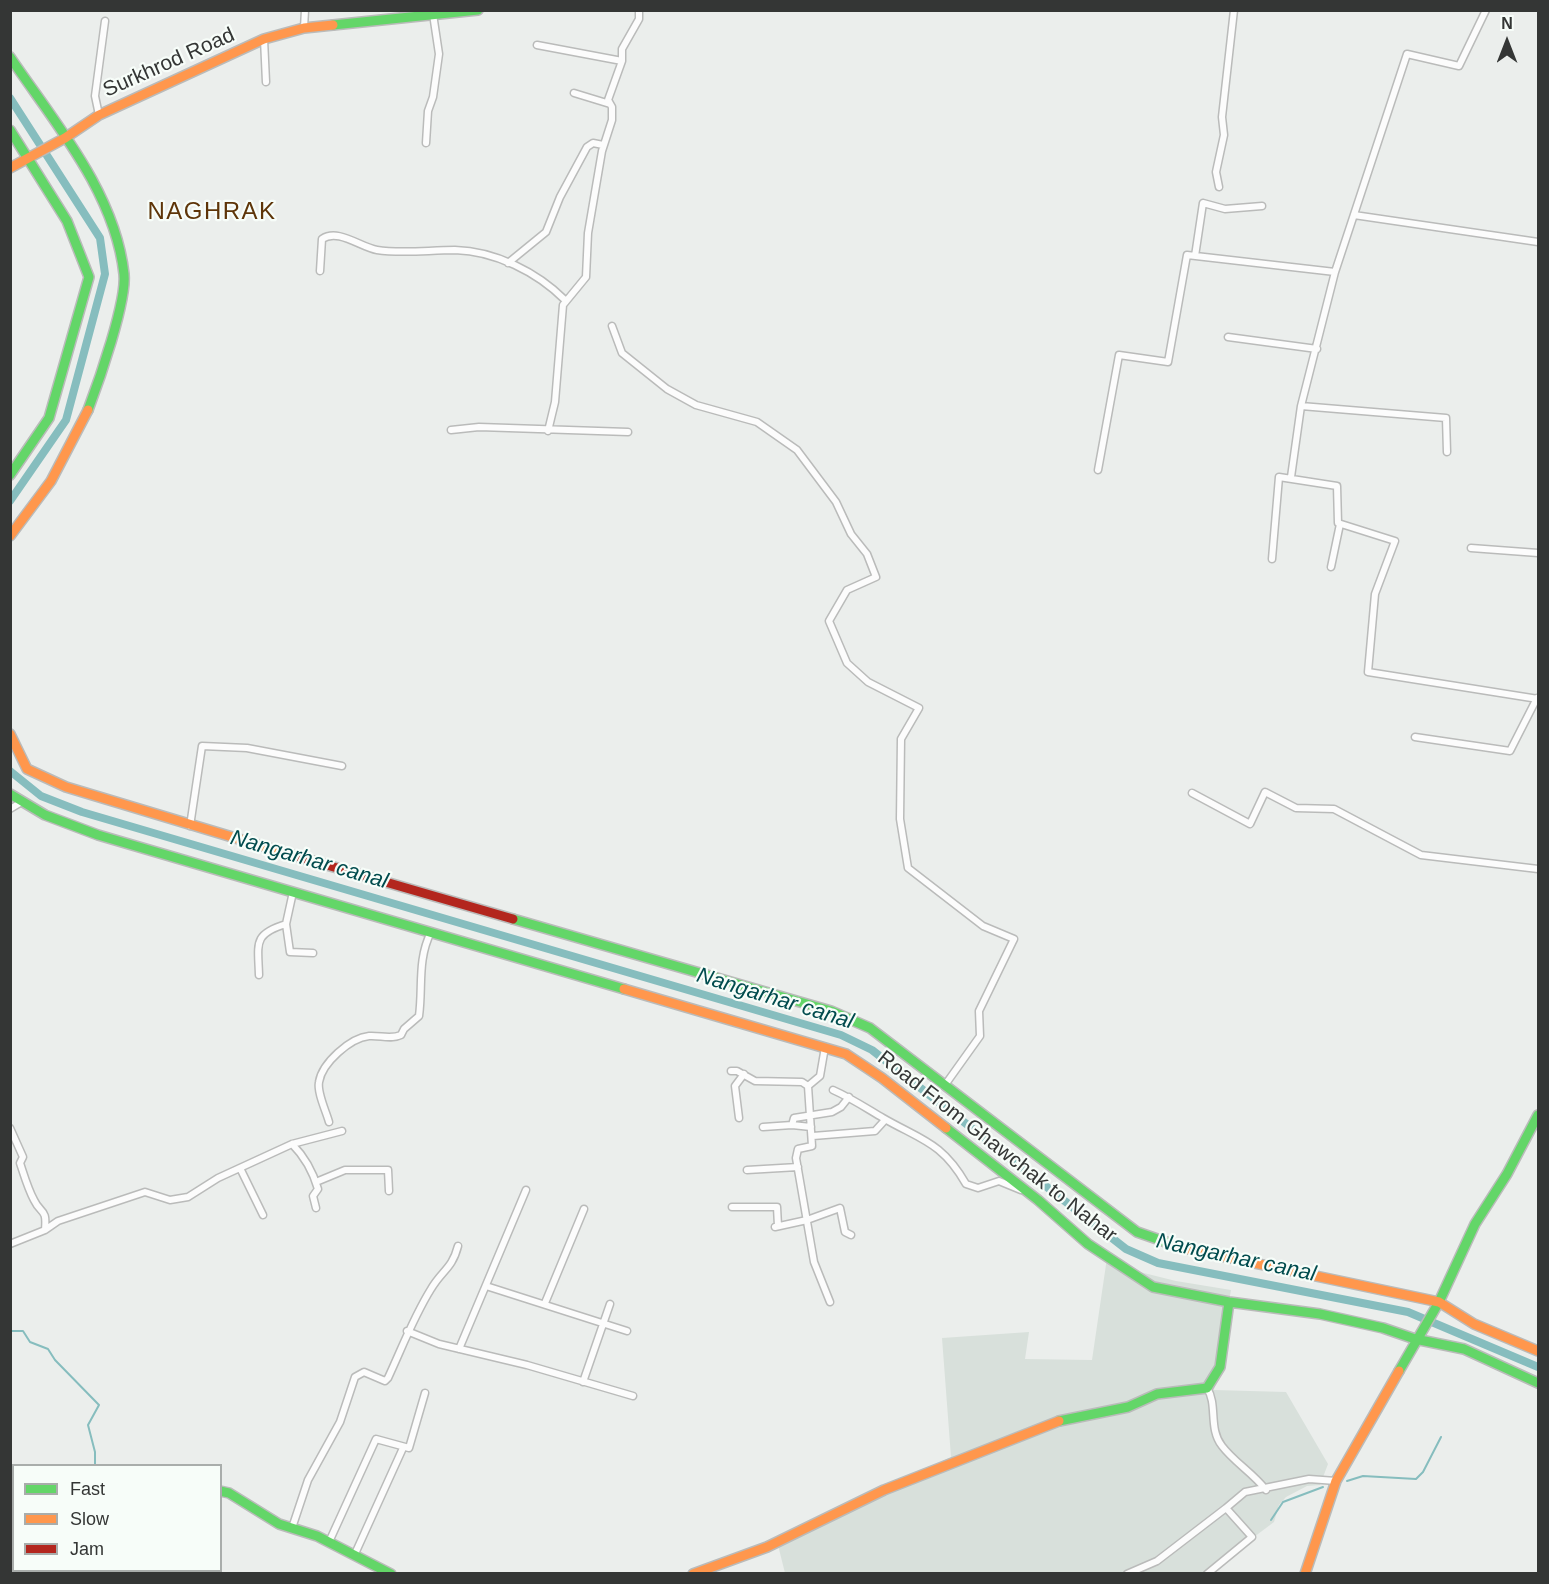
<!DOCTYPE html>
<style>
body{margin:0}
#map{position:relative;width:1549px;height:1584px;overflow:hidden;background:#ebeeec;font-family:Helvetica,sans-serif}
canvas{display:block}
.frame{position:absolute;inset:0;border:12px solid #343635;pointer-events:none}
.legend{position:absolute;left:12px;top:1464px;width:210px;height:108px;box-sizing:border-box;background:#f7fdf9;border:2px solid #a9adab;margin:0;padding:8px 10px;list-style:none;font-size:18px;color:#343635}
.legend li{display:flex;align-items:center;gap:12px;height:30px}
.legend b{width:30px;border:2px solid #a9adab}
.north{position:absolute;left:1477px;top:12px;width:60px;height:60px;-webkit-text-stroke:4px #f7fdf9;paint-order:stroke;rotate:0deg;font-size:16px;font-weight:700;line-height:24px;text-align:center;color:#343635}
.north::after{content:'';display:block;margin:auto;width:21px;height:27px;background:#343635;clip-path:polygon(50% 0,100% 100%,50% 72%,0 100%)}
</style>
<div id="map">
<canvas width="1549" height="1584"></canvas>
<div class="frame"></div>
<ul class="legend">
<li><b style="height:8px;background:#63d668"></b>Fast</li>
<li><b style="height:8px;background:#ff974d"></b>Slow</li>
<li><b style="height:8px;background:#b3261e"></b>Jam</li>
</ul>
<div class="north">N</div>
</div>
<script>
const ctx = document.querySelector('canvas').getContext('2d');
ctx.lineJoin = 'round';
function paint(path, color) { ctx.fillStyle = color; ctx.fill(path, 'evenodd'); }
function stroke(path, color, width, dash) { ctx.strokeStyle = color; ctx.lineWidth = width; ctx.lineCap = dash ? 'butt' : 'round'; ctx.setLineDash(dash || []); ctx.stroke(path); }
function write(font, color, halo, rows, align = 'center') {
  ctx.font = font + ' Helvetica,sans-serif'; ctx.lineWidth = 4.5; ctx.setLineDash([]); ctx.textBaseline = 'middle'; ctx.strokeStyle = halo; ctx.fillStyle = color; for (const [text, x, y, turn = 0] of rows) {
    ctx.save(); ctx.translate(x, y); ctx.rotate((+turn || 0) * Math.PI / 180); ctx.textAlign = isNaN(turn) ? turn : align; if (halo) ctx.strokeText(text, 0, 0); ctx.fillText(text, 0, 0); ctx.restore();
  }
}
paint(new Path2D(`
 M1108 1251 1140 1272 1176 1281 1231 1290 1214 1390 1286 1392 1328 1464 1320 1485 1307 1486 1286 1497 1279 1505 1274 1522 1206 1573H785L777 1541 951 1457 942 1338 1029 1332 1025 1359 1092 1360Z`), '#d8e0db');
stroke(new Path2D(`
 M10 1331H23L30 1342 48 1349 55 1360 99 1405 88 1425 95 1452V1466
 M1347 1481 1363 1476 1416 1479 1423 1472 1441 1437
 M1271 1520 1283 1502 1323 1487
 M100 1570 101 1574`), '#86bdbe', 2);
stroke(new Path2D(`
 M10 98 100 238 105 274 66 420 10 501
 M10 771 41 796 82 812 841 1035 872 1050 1126 1249 1158 1263 1408 1312 1538 1367`), '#86bdbe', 8);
const street = new Path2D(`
 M304 28 305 10
 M264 39 266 82
 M537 45 622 61
 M574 93 610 104
 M99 115 95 96 105 21
 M426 143 428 111 433 97 439 54 433 14
 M1219 187 1216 172 1224 135 1222 117 1234 10
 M1354 215 1538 242
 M1195 256 1203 203 1225 209 1262 206
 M508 263 546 232 560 197 587 147 593 143 603 145
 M320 271 322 239C338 228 360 247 377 250 402 254 429 250 455 250 495 251 537 272 565 300
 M612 326 622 353 667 389 696 405 757 422 797 450 836 502 851 534 867 554 876 577 847 590 829 621 847 663 868 682 919 708 901 739 900 819 908 868 983 926 1014 939 979 1011 980 1036 945 1085
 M1228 337 1317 349
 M1301 406 1446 418 1447 452
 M451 430 479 427 628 432
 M548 431 555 402 563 305 586 277 588 233 602 151 612 120V107L608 100 622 61V49L639 19V10
 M1098 470 1119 355 1168 362 1187 255 1335 272
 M1291 477 1301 406 1335 272 1407 54 1459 66 1486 10
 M1471 548 1538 553
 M1272 559 1279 477 1337 486 1338 523 1395 541 1375 594 1368 672 1538 699
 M1331 567 1340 524
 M1415 737 1510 751 1537 698
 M1192 793 1250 824 1265 792 1296 808 1334 809 1421 855 1538 869
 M10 809 20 803
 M190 826 202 746 247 748 342 766
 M286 924 290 952 313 953
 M259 975C258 943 253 934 286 924L293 892
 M825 1047 820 1076 808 1086 812 1146 798 1149 796 1158 814 1262 830 1302
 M731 1071H737L755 1081 802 1082 808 1086
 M833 1090C851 1098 866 1108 883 1118 921 1140 942 1142 966 1184L978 1188 999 1181 1021 1190
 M739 1118 735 1086 744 1074
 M329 1122C326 1111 317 1093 319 1082 322 1063 350 1038 369 1036 380 1035 390 1040 401 1035L404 1029 419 1016C423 987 417 960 431 932
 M792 1125 811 1127
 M763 1127 792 1125 794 1118 832 1112 841 1107 849 1097
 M10 1128 23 1157 20 1163C24 1175 28 1189 34 1200 41 1215 47 1207 45 1230
 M813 1136 875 1131 885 1120
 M292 1144C305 1157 313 1172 318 1189L313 1196 316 1208
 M240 1168 263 1215
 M747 1170 798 1167
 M316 1182 345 1170H388L389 1191
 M732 1207H777L778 1226
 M775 1227 807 1220 840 1208 845 1232 851 1235
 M10 1244 45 1230 58 1221 145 1192 170 1200 188 1197 218 1178 292 1144 342 1131
 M486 1286 627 1331
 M545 1303 584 1209
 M407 1331 439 1344 527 1365 633 1396
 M459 1349 526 1190
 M583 1382 610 1304
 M1207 1388C1218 1405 1208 1428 1222 1446 1234 1462 1253 1473 1266 1490
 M292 1528 308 1480 340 1422 355 1377 364 1372 385 1381 388 1378C402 1348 413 1318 431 1289 442 1270 452 1269 458 1246
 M329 1542 376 1439 409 1448 425 1393
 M354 1556 403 1448
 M1127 1574 1157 1561 1226 1508
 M1207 1574 1252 1537 1226 1508 1245 1492 1309 1479 1336 1481`);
const fast = new Path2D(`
 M333 25 478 10
 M10 57C54 122 115 192 124 274 127 301 99 381 88 410
 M10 130 67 221 89 277 49 418 10 475
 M10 794 45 815 98 835 624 989
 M513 919 831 1011 870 1028 1137 1232 1183 1248
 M946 1128 1038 1200 1088 1244 1153 1287 1229 1302 1320 1314 1383 1328 1415 1339 1464 1349 1538 1383
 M1399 1371 1439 1302 1475 1224 1507 1174 1538 1115
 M1059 1421 1128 1407 1157 1394 1207 1388 1220 1367 1229 1302
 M220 1491 229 1493 279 1524 317 1536 391 1574`);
const slow = new Path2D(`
 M10 168 65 138 99 115 264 39 304 28 333 25
 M10 536 51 481 88 410
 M10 734 27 769 66 787 282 852
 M624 989 846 1054 882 1078 946 1128
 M1183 1248 1439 1302 1474 1324 1538 1351
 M10 1483H14
 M693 1574 767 1547 884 1490 1059 1421
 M1305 1574 1336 1481 1399 1371`);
const jam = new Path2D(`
 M282 852 513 919`);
stroke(street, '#babbba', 9);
stroke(fast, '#babbba', 12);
stroke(slow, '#babbba', 12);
stroke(jam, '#babbba', 12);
stroke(street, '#fcfcfc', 6);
stroke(fast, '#63d668', 9);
stroke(slow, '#ff974d', 9);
stroke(jam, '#b3261e', 9);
write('21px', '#343635', '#f7fdf9', [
 ["Surkhrod Road",169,63,-24],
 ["Road From Ghawchak to Nahar",997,1147,38]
]);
write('italic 22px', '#004b4d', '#f7fdf9', [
 ["Nangarhar canal",309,860,16],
 ["Nangarhar canal",775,999,17],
 ["Nangarhar canal",1236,1258,12]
]);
ctx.letterSpacing = '1.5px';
write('24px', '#5e3509', '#f7fdf9', [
 ["NAGHRAK",212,212]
]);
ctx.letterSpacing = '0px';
</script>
